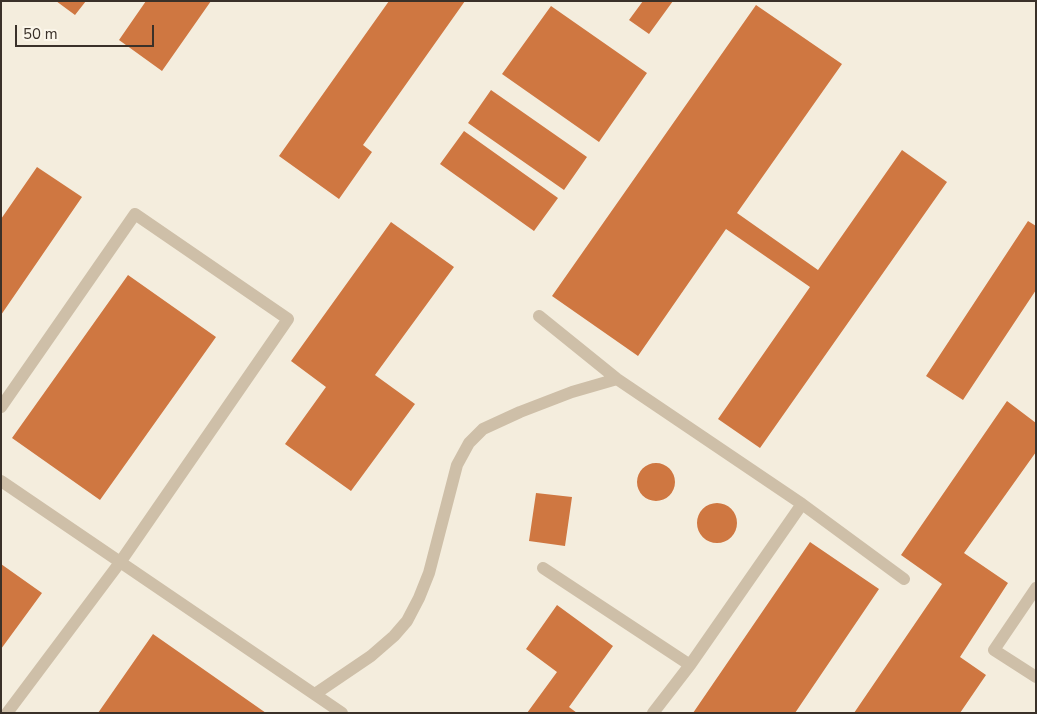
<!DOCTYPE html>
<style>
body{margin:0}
#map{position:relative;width:1037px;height:714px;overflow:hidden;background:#f4eddd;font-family:"Nunito Sans",sans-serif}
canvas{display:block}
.frame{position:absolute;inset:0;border:2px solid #3a3129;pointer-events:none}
.scale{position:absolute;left:15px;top:25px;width:139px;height:22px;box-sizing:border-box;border:2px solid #3a3129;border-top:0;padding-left:6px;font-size:15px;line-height:18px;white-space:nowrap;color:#3a3129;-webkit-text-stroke:4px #fbf6ea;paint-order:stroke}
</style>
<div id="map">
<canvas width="1037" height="714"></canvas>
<div class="frame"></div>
<div class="scale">50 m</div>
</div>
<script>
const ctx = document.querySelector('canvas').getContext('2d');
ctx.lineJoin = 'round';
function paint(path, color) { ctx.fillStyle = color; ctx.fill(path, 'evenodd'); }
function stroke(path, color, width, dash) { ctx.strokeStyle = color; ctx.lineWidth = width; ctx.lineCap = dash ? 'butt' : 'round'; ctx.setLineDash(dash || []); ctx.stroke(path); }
paint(new Path2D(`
 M56 1H86L75 15Z
 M146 1H211L162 71 119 40Z
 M389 1H465L363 145 372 152 339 199 279 156Z
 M643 1H673L649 34 629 20Z
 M756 5 842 64 737 213 818 270 902 150 947 182 760 448 718 419 810 287 726 229 638 356 552 296Z
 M551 6 647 73 599 142 502 74Z
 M491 90 587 157 564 190 468 123Z
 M464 131 558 198 534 231 440 164Z
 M37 167 82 197 1 315V219Z
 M1028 221 1036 226V290L963 400 926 376Z
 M391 222 454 267 375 375 415 404 351 491 285 444 326 387 291 361Z
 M128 275 216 337 100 500 12 438Z
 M1007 401 1036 423V452L964 553 1008 583 960 657 986 675 960 713H854L942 584 901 555Z
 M637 482a19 19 0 1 1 38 0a19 19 0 1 1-38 0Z
 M536 493 572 497 565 546 529 541Z
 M697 523a20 20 0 1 1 40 0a20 20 0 1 1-40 0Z
 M810 542 879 589 795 713H693Z
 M1 564 42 593 1 649Z
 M557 605 613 646 569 707 577 713H527L557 672 526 649Z
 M153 634 266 713H98Z`), '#cf7741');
stroke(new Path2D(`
 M539 316 617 379 802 504
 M1 407 135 214 288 319 121 561 7 713
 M1 481 342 713
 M543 568 690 665
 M1036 588 994 650 1036 677
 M315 694 371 656 394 636 407 621 419 598 429 573 457 465 469 443 483 429 520 412 572 392 617 379
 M653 713 690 665 802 504 904 579`), '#cebfa8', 12);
</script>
